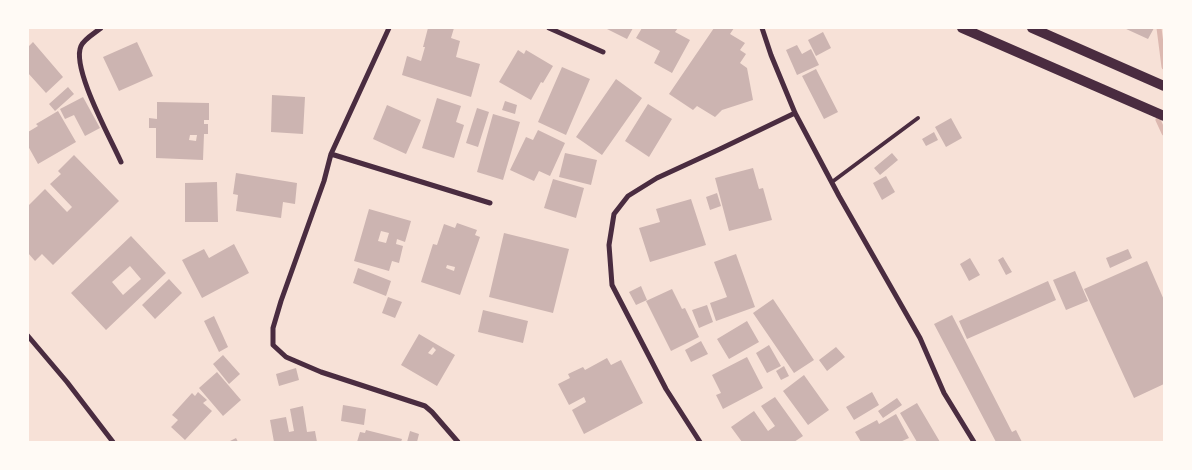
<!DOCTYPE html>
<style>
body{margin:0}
#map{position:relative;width:1192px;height:470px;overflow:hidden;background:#f7e1d7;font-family:"Libre Baskerville",serif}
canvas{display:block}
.frame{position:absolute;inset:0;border:29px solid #fffaf5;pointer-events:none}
</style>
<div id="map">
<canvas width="1192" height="470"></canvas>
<div class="frame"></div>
</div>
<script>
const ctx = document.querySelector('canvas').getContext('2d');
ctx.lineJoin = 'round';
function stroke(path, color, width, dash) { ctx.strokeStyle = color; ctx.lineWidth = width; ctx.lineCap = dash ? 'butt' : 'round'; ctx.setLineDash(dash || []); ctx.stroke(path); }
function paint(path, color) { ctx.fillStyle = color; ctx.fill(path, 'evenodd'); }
stroke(new Path2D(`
 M1159 28 1164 67
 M1158 120 1164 133`), '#dcb8b0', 5);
paint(new Path2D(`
 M428 28H454L451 38 460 41 456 57 480 64 471 97 402 75 407 56 421 61 425 47H423Z
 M605 28H633L627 39Z
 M642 28H678L675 32 690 40 672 73 654 63 660 51 636 38Z
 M714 28H734L730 34 745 43 740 50 746 54 740 63 747 68 753 100 722 110 715 117 697 106 693 110 669 94Z
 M1124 28H1154L1148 39Z
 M823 32 831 48 816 56 808 40Z
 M33 42 63 77 46 93 28 73V47Z
 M137 42 153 76 119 91 103 57Z
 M797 45 802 54 811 49 819 65 797 75 786 50Z
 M518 50 524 54 526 50 553 66 543 83 541 82 531 100 499 82Z
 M562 67 590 79 566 135 538 122Z
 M816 69 838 112 824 119 802 76Z
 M616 79 642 98 602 155 576 137Z
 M68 87 74 94 55 111 49 104Z
 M272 95 305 97 303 134 271 132Z
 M83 97 100 128 85 136 74 115 65 119 60 109Z
 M437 98 461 106 456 122 464 125 454 158 422 148Z
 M505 101 517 105 515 114 502 110Z
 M157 102 209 103V120H204V124H208V134H204L203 160 156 158V128H149V118L157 119ZM190 135H197L196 141 189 140Z
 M648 104 672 119 649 157 625 141Z
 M387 105 421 120 406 154 373 139Z
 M477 108 489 112 478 147 466 143Z
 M58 111 76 142 38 164 28 146V132L38 126 36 124Z
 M493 114 520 122 503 180 477 172Z
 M951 118 962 138 946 147 935 127Z
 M538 130 565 143 550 176 539 171 534 181 510 170 526 137 533 140Z
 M934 132 938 140 926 146 922 139Z
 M565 153 597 160 591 185 559 177Z
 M892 153 898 160 880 175 874 168Z
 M74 155 119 201 53 265 42 254 35 261 28 253V243L29 241 28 239V206L45 189 67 212 72 207 50 184 61 174 58 171Z
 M753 168 759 189 763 188 772 220 729 231 715 178Z
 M236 173 297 183 295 204 283 202 281 218 236 211 238 195 233 194Z
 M886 176 895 192 882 200 873 183Z
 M553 179 584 188 576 218 544 208Z
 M217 182 218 222H185V183Z
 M717 193 721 206 710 210 706 197Z
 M691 199 706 245 650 262 639 228 660 222 656 209Z
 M369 209 411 221 405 242 397 239 396 244 403 246 399 263 392 261 389 271 354 261ZM381 231 389 233 386 243 378 241Z
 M457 223 477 230 475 235 480 237 460 295 421 282 433 244 437 245 444 224 455 228ZM447 265 455 267 454 271 446 268Z
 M504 233 569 249 553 313 489 297Z
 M131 236 166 273 106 330 71 293ZM130 266 141 279 123 295 112 282Z
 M234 244 249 273 202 298 182 260 204 249 209 258Z
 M1128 249 1132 258 1110 268 1106 258Z
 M736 254 755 307 716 321 710 303 727 297 714 262Z
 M1003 257 1012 272 1006 275 998 260Z
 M970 258 980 275 969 281 960 264Z
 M1147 261 1164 300V384L1134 398 1084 289Z
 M358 268 391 281 386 296 353 283Z
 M1075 271 1088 301 1066 310 1053 280Z
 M169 279 182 293 155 319 142 305Z
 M1048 281 1056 300 967 339 959 321Z
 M641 286 647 300 636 305 629 292Z
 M672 289 682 309 685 308 699 337 671 351 646 301Z
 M388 297 402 302 395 318 382 313Z
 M773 299 814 360 794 373 753 313Z
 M707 305 713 322 699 328 692 310Z
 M483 310 528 321 523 343 478 332Z
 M952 315 1012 432 1016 430 1022 442H996L934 324Z
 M214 316 228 347 219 352 204 321Z
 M747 321 759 342 729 359 717 339Z
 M419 334 455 355 437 386 401 365ZM433 347 436 350 432 355 428 353Z
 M701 341 708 354 691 362 685 350Z
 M769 345 781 366 767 373 756 353Z
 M836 347 845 357 827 371 819 360Z
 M223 355 240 374 229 384 213 364Z
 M747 357 763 388 723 409 716 395 721 393 712 375Z
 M607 358 611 365 621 360 643 403 584 434 572 410 586 402 584 397 569 405 558 384 570 378 568 374 583 367 585 370Z
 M784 366 789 376 781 380 776 371Z
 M296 368 299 380 279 386 276 374Z
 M217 372 241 400 223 416 199 388Z
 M804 375 829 410 808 425 783 391Z
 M198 392 207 400 203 403 212 411 185 440 171 427 178 420 172 415 192 393 195 396Z
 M872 392 879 405 854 420 846 407Z
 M775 397 803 436 794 442H742L731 427 754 411 768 431 775 426 761 406Z
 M897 398 902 405 883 418 878 411Z
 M917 403 940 442H917L900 413Z
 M343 405 366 409 364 425 341 421Z
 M303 406 307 432 315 431 317 442H274L270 420 286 417 289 432 294 431 290 409Z
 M896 414 909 438 900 442H861L855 432 877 420 879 424Z
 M366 430 402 439 401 442H357L360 432 365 433Z
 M410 431 419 434 417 442H407Z
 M236 438 238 442H228Z`), '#ccb4b1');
stroke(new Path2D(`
 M832 182 918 118`), '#4a2c40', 4);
stroke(new Path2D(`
 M101 28C95 33 84 39 81 46 71 68 111 139 121 162
 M389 28 331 154 324 181 281 301 273 328V345L286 357 321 372 425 406 432 412 458 442
 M549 28 603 52
 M762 28 771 55 795 113 839 196 920 338 944 393 974 442
 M331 154 490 203
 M28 336 67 382 113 442
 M700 442 666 389 612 285 609 245 614 214 628 196 657 178 720 149 795 113`), '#4a2c40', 5);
stroke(new Path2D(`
 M962 28 1164 116
 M1032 28 1164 86`), '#4a2c40', 10);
</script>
